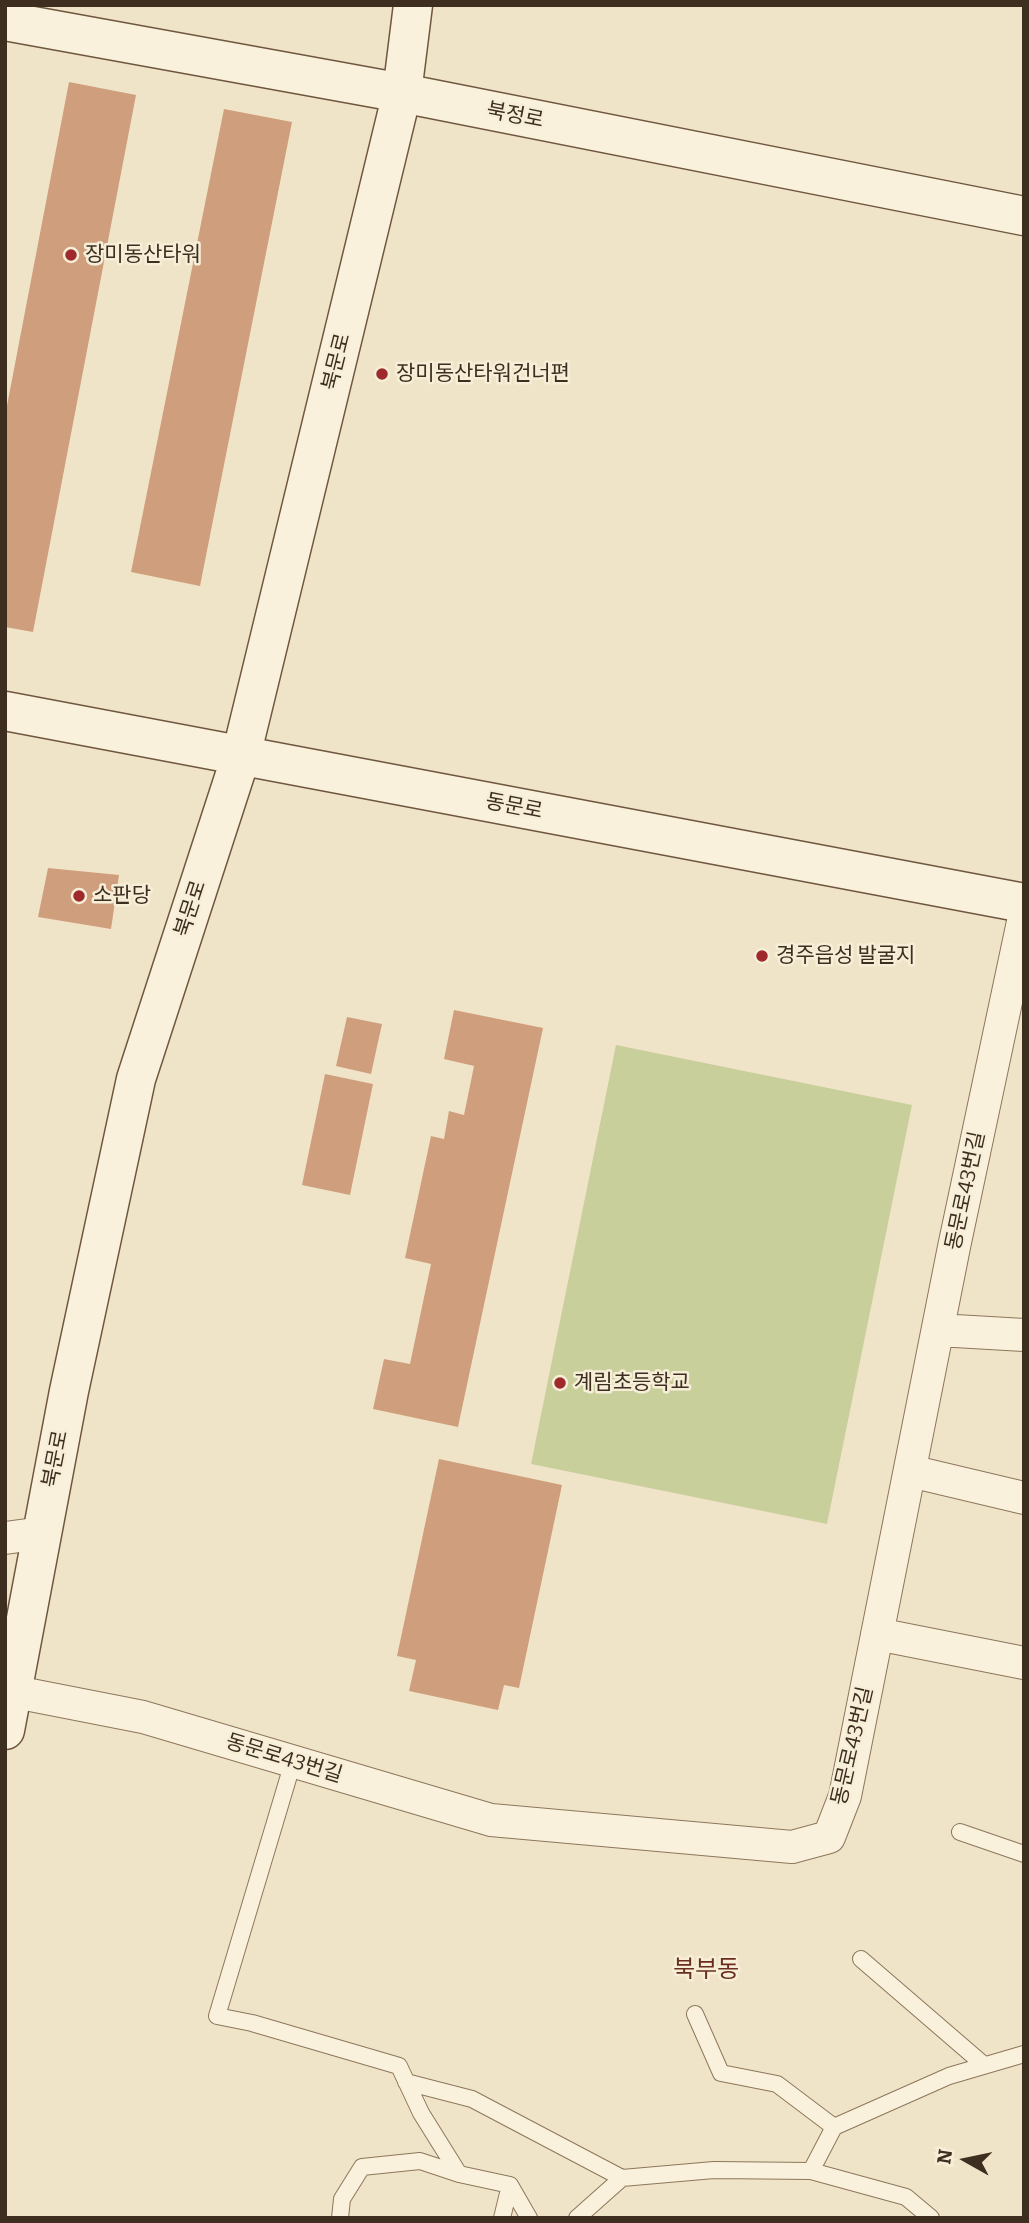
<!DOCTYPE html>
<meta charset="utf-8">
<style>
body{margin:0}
#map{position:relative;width:1029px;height:2223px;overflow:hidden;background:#f0e4c8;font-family:Bitter,serif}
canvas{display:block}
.frame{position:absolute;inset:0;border:7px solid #3d2e20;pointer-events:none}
.north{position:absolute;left:931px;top:2125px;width:70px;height:70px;-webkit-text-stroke:5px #f7eed8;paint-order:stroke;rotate:279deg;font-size:19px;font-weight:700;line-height:28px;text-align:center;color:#3d2e20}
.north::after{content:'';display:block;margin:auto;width:24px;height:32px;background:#3d2e20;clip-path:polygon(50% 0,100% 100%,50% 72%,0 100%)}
</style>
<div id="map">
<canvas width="1029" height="2223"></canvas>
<div class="frame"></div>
<div class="north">N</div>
</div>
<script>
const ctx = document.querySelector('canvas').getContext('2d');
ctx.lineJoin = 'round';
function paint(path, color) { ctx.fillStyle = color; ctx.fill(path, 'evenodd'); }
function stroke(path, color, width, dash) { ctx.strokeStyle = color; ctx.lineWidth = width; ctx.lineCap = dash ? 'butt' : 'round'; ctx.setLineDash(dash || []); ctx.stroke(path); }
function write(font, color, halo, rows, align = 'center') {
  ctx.font = font + ' Bitter,"Noto Sans KR",serif'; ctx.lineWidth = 5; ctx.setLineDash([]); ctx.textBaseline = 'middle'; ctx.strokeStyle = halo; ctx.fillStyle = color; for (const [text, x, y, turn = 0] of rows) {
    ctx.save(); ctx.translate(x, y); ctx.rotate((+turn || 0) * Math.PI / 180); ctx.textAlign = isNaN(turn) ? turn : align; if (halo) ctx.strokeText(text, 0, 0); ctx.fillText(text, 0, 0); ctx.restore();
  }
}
paint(new Path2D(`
 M616 1045 912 1105 827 1524 531 1464Z`), '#c9cf9b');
paint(new Path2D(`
 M69 82 136 95 33 632 5 627V416Z
 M224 109 292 122 200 586 131 572Z
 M48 868 119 875 111 929 38 917Z
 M454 1010 543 1028 458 1427 373 1409 384 1359 410 1364 431 1264 405 1258 431 1136 444 1139 449 1111 464 1115 474 1066 444 1059Z
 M347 1017 382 1024 371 1074 336 1066Z
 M325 1074 373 1084 350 1195 302 1185Z
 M439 1459 562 1485 519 1688 504 1685 498 1710 409 1691 416 1660 397 1656Z`), '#cf9f7d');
const lane = new Path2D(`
 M293 1762 217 2016 252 2023 399 2066 421 2113 459 2174
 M960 1832 1024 1854
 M861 1959 984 2065
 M695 2014 721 2073 777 2084 834 2127
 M406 2082 472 2099 622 2178
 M340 2218 342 2199 362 2167 420 2161 459 2174 510 2185 529 2218
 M502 2218 510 2185
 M577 2218 622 2178 714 2170 811 2171
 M931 2218 906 2197 811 2171 834 2127 949 2076 1024 2054`);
const street = new Path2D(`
 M938 1330 1024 1335
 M910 1471 1024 1498
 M5 1538 42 1533
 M877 1634 1024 1663
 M5 1690 143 1717 491 1820 792 1847 829 1837 845 1796 954 1247 1024 917`);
const secondary = new Path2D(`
 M5 21 402 93 1024 216
 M5 711 1024 903
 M5 1730 69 1391 136 1079 241 756 402 93 413 5`);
stroke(lane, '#8d765c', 18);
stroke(street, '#8d765c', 34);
stroke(secondary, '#6f573f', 41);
stroke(lane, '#faf1dc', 16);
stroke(street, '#faf1dc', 32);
stroke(secondary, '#faf1dc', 38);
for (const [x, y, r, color] of [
 [71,255,7,"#9e2a2b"],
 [382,374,7,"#9e2a2b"],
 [79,896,7,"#9e2a2b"],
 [762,956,7,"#9e2a2b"],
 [560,1383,7,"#9e2a2b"]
]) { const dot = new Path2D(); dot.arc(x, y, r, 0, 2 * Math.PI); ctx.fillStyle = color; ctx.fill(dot); stroke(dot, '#f7eed8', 2.5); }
write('21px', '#3d2e20', '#f7eed8', [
 ["북정로",515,116,11],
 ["북문로",337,362,-76],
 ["동문로",514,807,11],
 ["북문로",191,909,-72],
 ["동문로43번길",966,1191,-78],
 ["북문로",56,1459,-79],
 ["동문로43번길",853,1746,-77],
 ["동문로43번길",284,1759,17]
]);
write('21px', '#3d2e20', '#f7eed8', [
 ["장미동산타워",85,255],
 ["장미동산타워건너편",396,374],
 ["소판당",93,896],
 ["경주읍성 발굴지",776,956],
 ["계림초등학교",574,1383]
], 'left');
write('24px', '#6b2e1e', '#f7eed8', [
 ["북부동",706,1970]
]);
</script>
